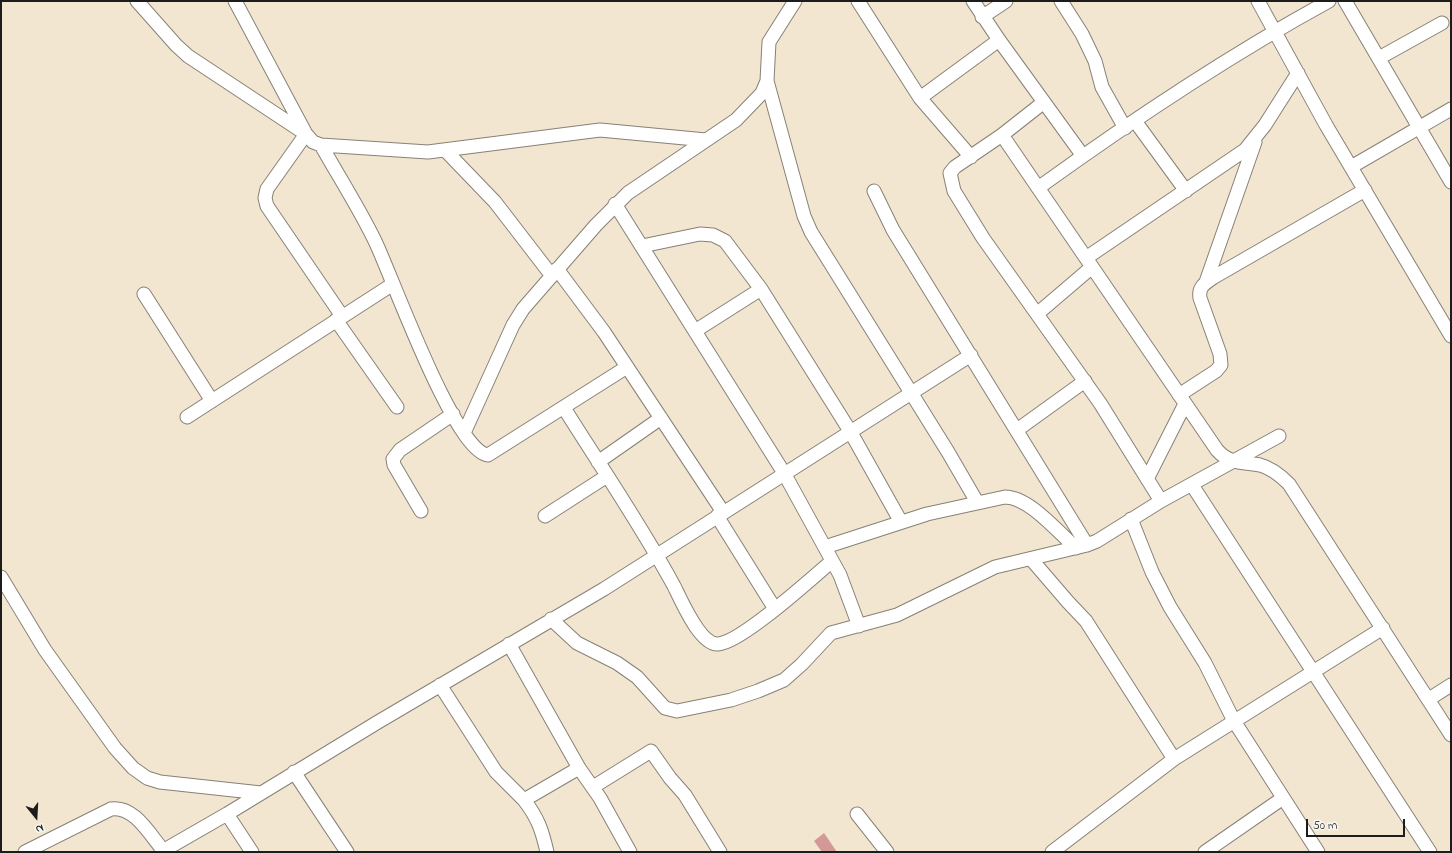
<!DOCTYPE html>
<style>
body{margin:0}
#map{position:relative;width:1452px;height:853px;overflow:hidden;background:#f2e6d1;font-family:"Indie Flower",sans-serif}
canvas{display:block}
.frame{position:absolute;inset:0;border:2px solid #1c1c1c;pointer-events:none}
.north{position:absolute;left:16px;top:797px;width:40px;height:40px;-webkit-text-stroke:3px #f6f6f2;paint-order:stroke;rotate:162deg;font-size:11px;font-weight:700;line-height:16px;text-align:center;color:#1c1c1c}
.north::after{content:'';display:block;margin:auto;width:14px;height:18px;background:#1c1c1c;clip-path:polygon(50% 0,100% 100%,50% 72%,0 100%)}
.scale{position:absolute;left:1306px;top:819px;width:99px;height:18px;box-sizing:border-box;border:2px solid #1c1c1c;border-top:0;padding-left:5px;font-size:12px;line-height:14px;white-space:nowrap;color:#1c1c1c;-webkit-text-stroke:3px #f6f6f2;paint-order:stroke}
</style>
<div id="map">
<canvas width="1452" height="853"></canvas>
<div class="frame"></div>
<div class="north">N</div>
<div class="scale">50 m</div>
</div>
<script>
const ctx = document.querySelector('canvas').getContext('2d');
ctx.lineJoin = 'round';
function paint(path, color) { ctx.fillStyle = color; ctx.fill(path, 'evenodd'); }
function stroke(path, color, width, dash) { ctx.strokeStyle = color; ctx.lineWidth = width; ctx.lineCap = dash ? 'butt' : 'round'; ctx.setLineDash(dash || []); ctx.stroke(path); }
paint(new Path2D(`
 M824 833 837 852H822L814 841Z`), '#d39996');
const street = new Path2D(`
 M137 1 176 45 188 56 306 134 267 189 265 198 267 206 342 316
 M235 1 306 134 313 142 321 145 428 152 600 130 706 140
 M858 1 920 98 971 157
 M973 1 999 40 1083 156
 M1061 1 1082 34 1095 61 1102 87 1125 128
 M1258 1 1326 125 1451 336
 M1345 1 1451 182
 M982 17 1006 1
 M1379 58 1442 23
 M767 81 804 216 811 232 948 452 977 502
 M920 98 999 40
 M1044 102 1002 135 955 167 950 173 954 191 983 238 1100 403 1161 501
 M1135 121 1186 191
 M1002 135 1217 450C1229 464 1243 462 1260 465 1272 468 1281 476 1289 484L1451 735
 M321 145C339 177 359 208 375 241 392 276 454 451 488 455L627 367
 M445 150 495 202 552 276
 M1351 167 1451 109
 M1038 188C1131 121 1228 56 1329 1
 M874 191 893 230 1087 545 1097 541 1161 501 1279 436
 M615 204 784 473 840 575 859 626
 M642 246 700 234 713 235 725 241 761 289 850 431 901 522
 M1086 258 1245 150 1265 125 1298 73
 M557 269 604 332 723 512
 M1206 282 1255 142
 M144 294 212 401
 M1037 314 1092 267
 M336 320 397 407
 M695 331 761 289
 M1179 395 1216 371 1221 365 1220 354 1200 298C1198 287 1205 283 1214 277L1365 190
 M564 408C601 467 641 525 674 586 681 600 700 645 718 644 741 643 812 578 832 561
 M187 417 393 284
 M1017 430 1085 381
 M464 433 513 325 523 309 596 225 628 193 736 120 762 93 767 81 769 42 795 1
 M598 462 661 418
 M1147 479 1185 404
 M1192 485 1430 852
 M421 511 394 465 393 459 400 450 453 414
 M545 516 607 476
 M717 516 775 609
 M1131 519 1152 572 1170 607 1205 663 1234 721 1318 852
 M825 547 927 514 1005 497C1029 497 1058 532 1076 548
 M1031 559 1068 602 1086 621 1174 759
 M1 577 45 650 115 748 133 768 147 778 160 782 261 793
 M551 619 577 643 617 663 637 677 665 708 677 711 731 700 758 691 784 680 802 664 831 633 897 615 995 567 1087 545
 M440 685 496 772 524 800 579 768 509 644
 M1429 699 1451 685
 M579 768 600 798 630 852
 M294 772 347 852
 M593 787 651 751 670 778 685 795 720 852
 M524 800C538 818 542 830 547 852
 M227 814 252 852
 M857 814 887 852
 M25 852 111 809C134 805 150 835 163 850
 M161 852 227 814 378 722 604 589 971 355
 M1052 852 1174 759 1383 628
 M1205 852 1283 798`);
stroke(street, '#878176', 15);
stroke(street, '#fff', 13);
</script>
